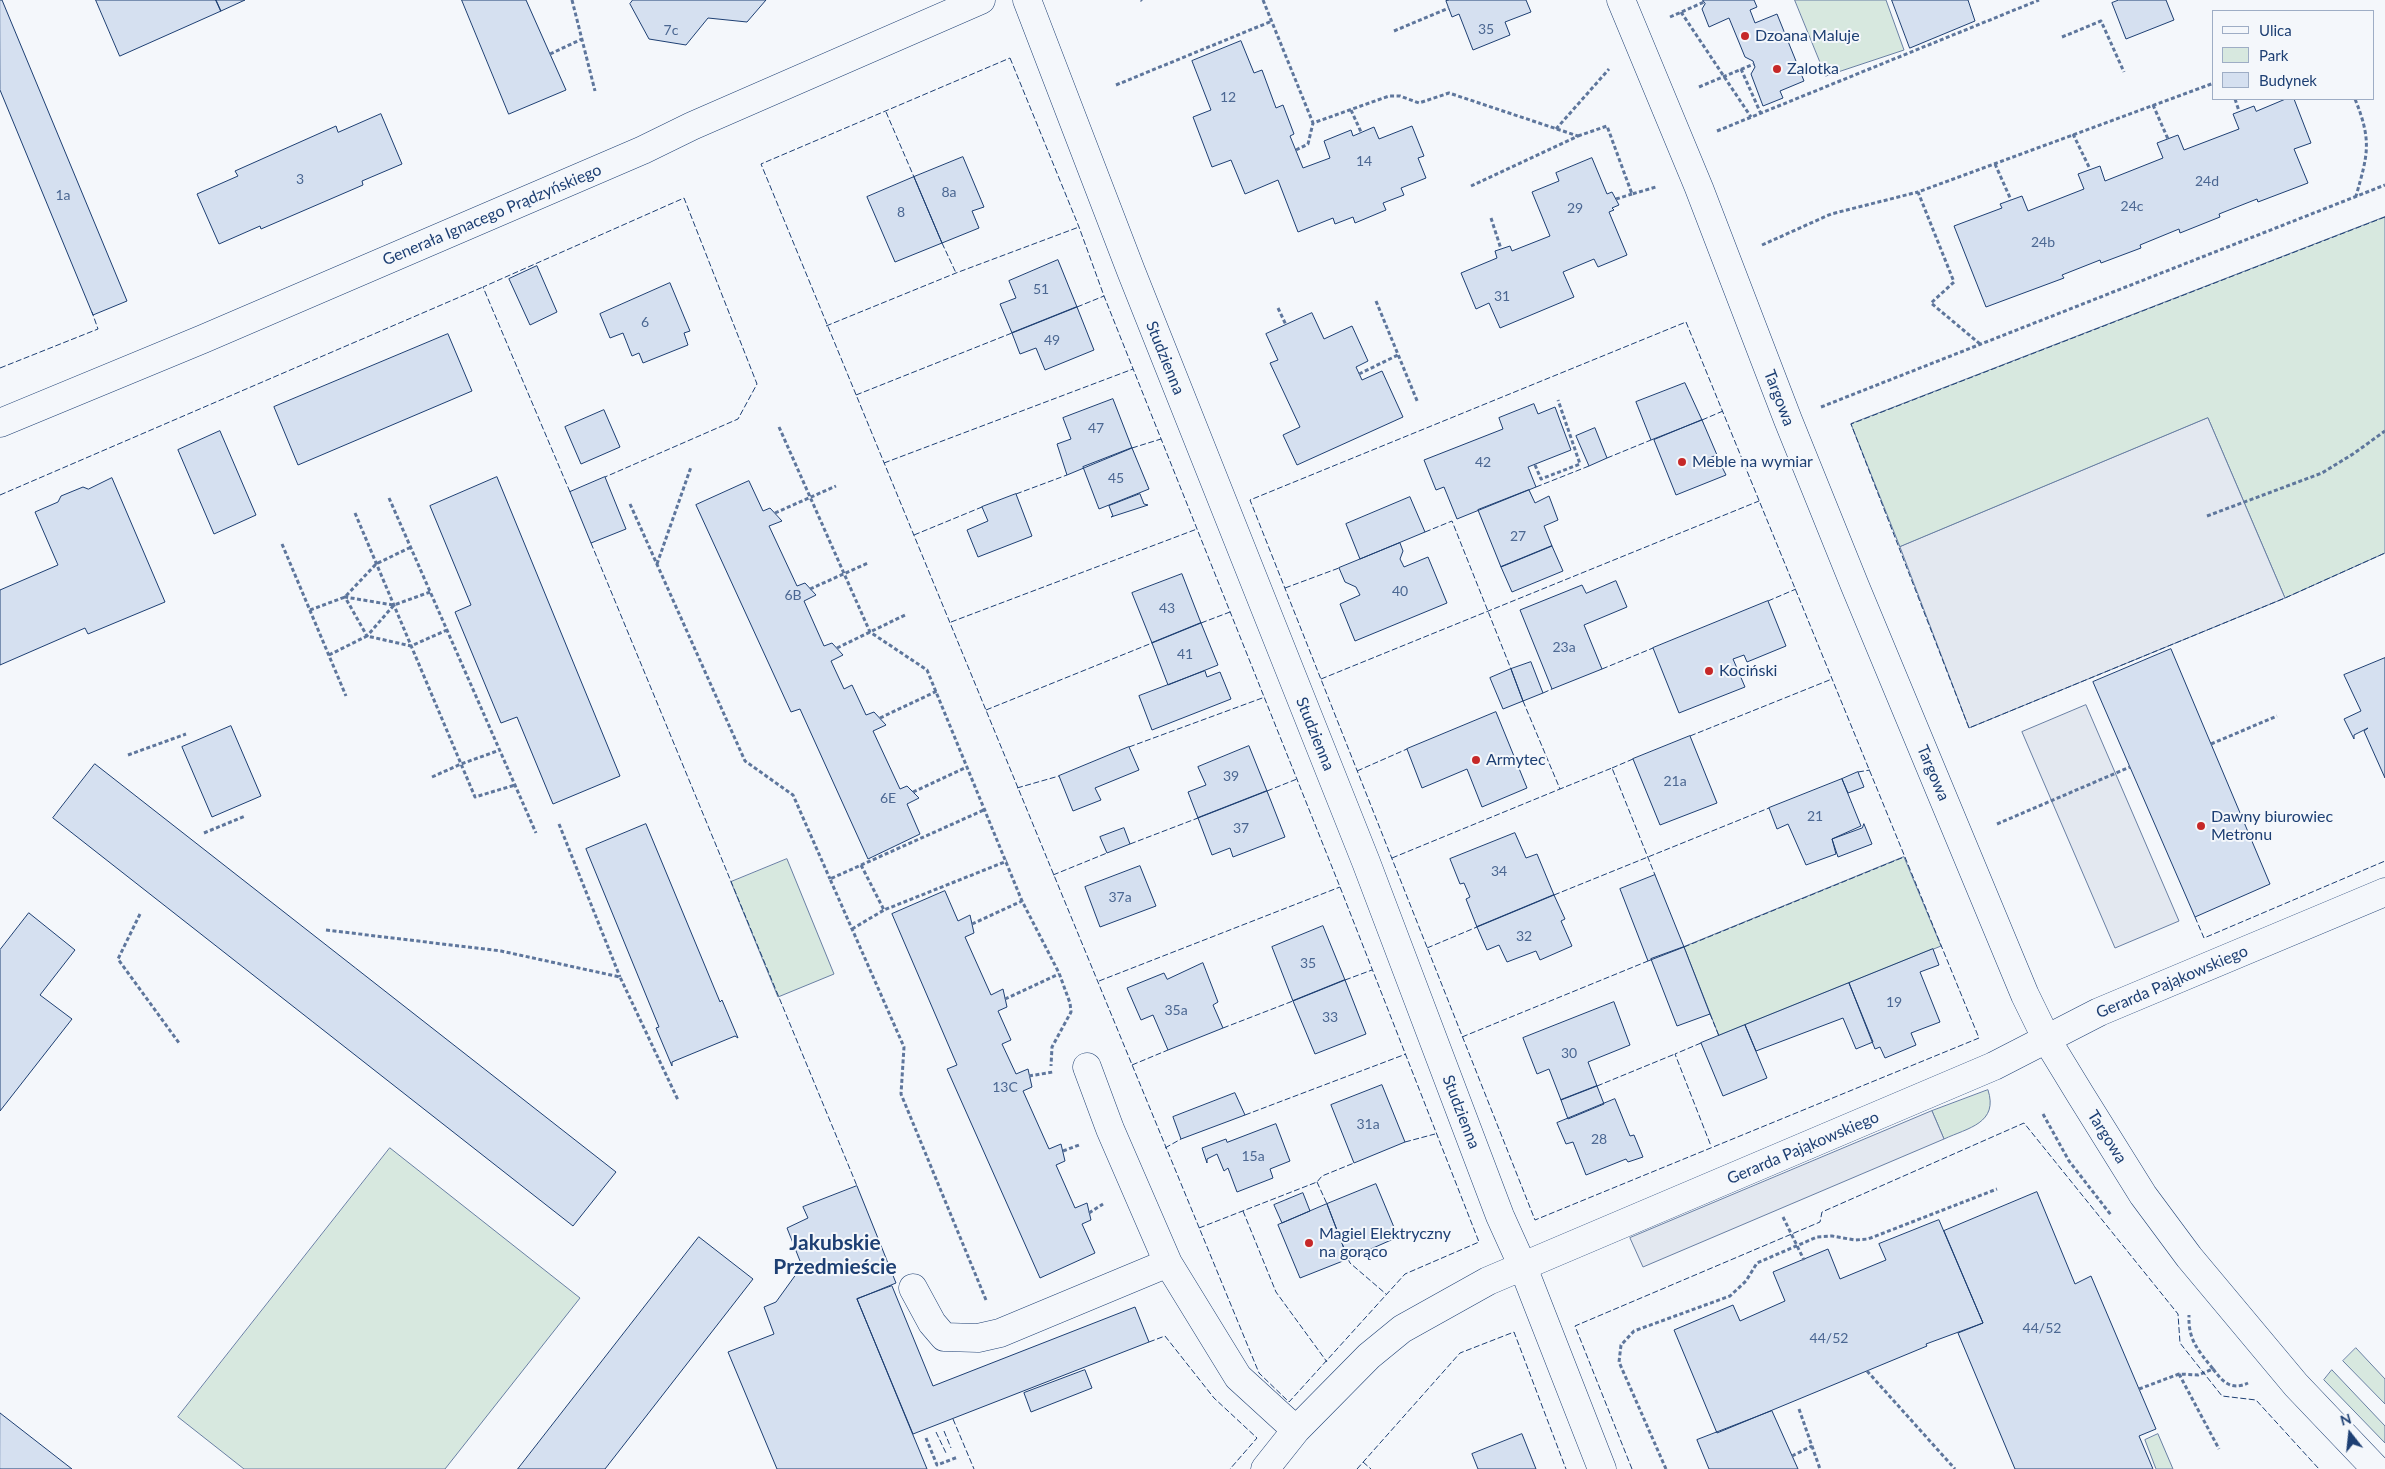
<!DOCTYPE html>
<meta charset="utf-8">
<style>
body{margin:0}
#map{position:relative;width:2385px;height:1469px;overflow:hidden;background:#f4f7fb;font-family:Lato,sans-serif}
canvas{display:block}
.legend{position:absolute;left:2212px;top:10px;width:162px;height:90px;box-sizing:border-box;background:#f4f7fb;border:1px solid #9eadc5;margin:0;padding:6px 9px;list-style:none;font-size:15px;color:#1d3f73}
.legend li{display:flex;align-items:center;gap:10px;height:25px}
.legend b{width:25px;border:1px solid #9eadc5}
.north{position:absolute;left:2325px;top:1409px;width:50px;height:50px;-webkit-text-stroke:4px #f4f7fb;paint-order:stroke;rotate:344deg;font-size:14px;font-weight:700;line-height:20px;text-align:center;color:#1d3f73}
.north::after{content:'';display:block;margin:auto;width:18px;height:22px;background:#1d3f73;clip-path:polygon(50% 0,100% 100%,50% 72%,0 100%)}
</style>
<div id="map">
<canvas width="2385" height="1469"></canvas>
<ul class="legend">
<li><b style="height:6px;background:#f4f7fb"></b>Ulica</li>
<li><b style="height:14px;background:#d7e8df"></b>Park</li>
<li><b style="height:14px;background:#d5e0f0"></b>Budynek</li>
</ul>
<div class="north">N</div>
</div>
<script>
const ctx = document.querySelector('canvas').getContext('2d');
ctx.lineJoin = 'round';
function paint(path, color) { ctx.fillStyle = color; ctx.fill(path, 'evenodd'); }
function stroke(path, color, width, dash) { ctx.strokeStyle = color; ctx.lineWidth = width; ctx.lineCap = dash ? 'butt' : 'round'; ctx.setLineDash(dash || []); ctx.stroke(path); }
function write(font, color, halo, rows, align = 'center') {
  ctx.font = font + ' Lato,sans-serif'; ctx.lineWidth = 4; ctx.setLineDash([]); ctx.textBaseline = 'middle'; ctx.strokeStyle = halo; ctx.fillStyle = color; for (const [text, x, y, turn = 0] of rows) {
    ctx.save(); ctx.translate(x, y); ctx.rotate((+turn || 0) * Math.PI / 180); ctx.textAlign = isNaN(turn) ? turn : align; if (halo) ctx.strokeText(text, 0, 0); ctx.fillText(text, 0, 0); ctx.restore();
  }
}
const green = new Path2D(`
 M1795 0H1886L1904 50 1826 76Z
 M2385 217V553L2285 598 2208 418 1900 547 1851 424Z
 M1904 857 1941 946 1719 1036 1684 947Z
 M787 859 834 974 778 997 731 882Z
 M1988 1090C1999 1123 1968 1128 1944 1139L1932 1111Z
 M390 1148 580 1298 445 1469H244L178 1417Z
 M2356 1348 2385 1379V1404L2343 1361Z
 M2332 1370 2385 1426V1443L2324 1380Z
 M2158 1434 2173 1469H2156L2145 1440Z`);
paint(green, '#d7e8df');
stroke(green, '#687fa3', 1);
const parking = new Path2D(`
 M2208 418 2285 598 1969 728 1900 547Z
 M2086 705 2179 921 2115 948 2022 732Z
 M1932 1111 1944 1139 1643 1267 1630 1238Z`);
paint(parking, '#e3e8f0');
stroke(parking, '#687fa3', 1);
const building = new Path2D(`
 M0 0H2L127 301 93 315 0 90Z
 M96 0H216L221 11 120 56Z
 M216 0H245L221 11Z
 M462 0H526L566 90 509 114Z
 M633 0H766L747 22 708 18 686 45 649 39 630 4Z
 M1450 0H1526L1531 12 1505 22 1510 35 1473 50 1459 14 1452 17 1446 1Z
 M1703 0H1754L1757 7 1750 10 1755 23 1777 14 1804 81 1780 91 1783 98 1763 106 1751 74 1755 67 1753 61 1745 57 1729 18 1709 27 1702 9 1705 4Z
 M1892 0H1968L1975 21 1910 48Z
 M2119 0H2166L2174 20 2126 39 2112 3Z
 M1241 41 1254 73 1262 70 1276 108 1283 105 1294 134 1290 136 1303 168 1330 158 1324 141 1351 130 1353 136 1374 127 1379 139 1412 126 1424 156 1418 158 1426 178 1401 188 1404 195 1383 203 1386 210 1355 223 1353 217 1335 224 1333 218 1298 232 1278 180 1245 194 1231 160 1212 167 1193 117 1211 110 1192 61Z
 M2286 99H2294L2311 143 2294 149 2308 183 2258 202 2257 199 2219 214 2220 217 2180 233 2179 229 2140 245 2141 248 2101 263 2100 260 2062 275 2064 278 1986 307 1954 226 2002 208 2000 204 2022 196 2028 211 2084 189 2078 174 2100 166 2105 181 2163 158 2157 143 2178 135 2184 150 2239 129 2233 114 2254 106 2256 111Z
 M381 114 402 164 362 181 363 185 261 229 260 226 219 244 197 194 238 176 235 171 336 126 338 132Z
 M963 157 984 207 972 211 979 228 942 243 914 177Z
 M1592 158 1607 194 1612 192 1619 205 1612 208 1614 210 1609 212 1627 255 1598 267 1594 259 1563 272 1574 297 1500 328 1489 303 1476 309 1461 273 1497 258 1495 251 1510 246 1512 251 1550 236 1532 192 1559 181 1556 173Z
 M914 177 942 243 895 262 867 197Z
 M1058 260 1077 307 1012 333 1000 304 1016 298 1009 281Z
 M537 266 557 312 530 325 509 279Z
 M670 283 690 331 684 333 688 345 643 363 639 353 632 356 623 333 610 338 600 314Z
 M1077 307 1094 350 1045 370 1036 348 1020 354 1012 333Z
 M1312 313 1324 339 1352 326 1368 361 1356 367 1362 380 1382 371 1403 417 1297 465 1283 435 1300 427 1270 363 1278 360 1266 334Z
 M448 334 472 391 298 465 274 407Z
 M1685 383 1702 420 1651 440 1636 402Z
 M1113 399 1132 448 1067 475 1057 444 1071 439 1063 418Z
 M1534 404 1538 414 1555 407 1571 450 1528 467 1536 487 1457 519 1444 487 1436 490 1424 460 1503 429 1499 418Z
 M604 410 620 447 581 464 565 427Z
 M1702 420 1717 455 1704 460 1707 466 1719 461 1726 475 1676 495 1654 440Z
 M1595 428 1607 458 1589 466 1576 436Z
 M220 431 256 515 214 534 178 450Z
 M1132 448 1149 489 1099 509 1083 467Z
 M497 477 620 776 553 804 517 717 501 723 455 612 471 605 430 506Z
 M605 477 626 529 591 543 570 492Z
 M112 478 165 602 88 634 85 628 0 665V590L58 565 35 512 58 502 61 496 83 487 88 489Z
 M749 481 763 511 770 508 782 521 769 526 797 586 805 583 816 595 804 601 824 646 832 643 843 655 831 661 844 689 852 685 866 715 874 712 886 725 873 731 900 789 907 786 919 798 907 804 920 834 868 859 800 709 791 712 696 505Z
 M1529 490 1535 503 1549 496 1558 520 1544 526 1552 546 1501 567 1478 510Z
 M1016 494 1032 536 978 557 967 530 988 521 982 507Z
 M1140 494 1144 504 1148 505 1111 517 1113 516 1109 506Z
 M1410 497 1425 532 1360 559 1346 524Z
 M1400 543 1403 551 1400 559 1404 567 1428 557 1447 603 1355 641 1340 604 1360 595 1356 587 1345 582 1339 568Z
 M1552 546 1563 571 1512 592 1501 567Z
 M1182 574 1201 623 1152 643 1132 593Z
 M1616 581 1627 607 1584 625 1602 669 1552 689 1520 610 1582 585 1586 593Z
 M1768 601 1786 646 1747 662 1744 655 1733 659 1745 687 1679 713 1653 648Z
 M1201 623 1218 665 1168 685 1152 643Z
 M2171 649 2270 884 2195 917 2093 682Z
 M2385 658V778L2364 731 2368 728 2354 735V739L2344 719 2361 711 2344 675Z
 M1531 662 1543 693 1523 701 1511 669Z
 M1511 669 1523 701 1503 709 1490 678Z
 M1205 671 1207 677 1220 672 1231 699 1152 730 1139 696Z
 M1496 712 1527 788 1482 807 1467 769 1422 788 1407 749Z
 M231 726 261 796 212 817 182 747Z
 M1690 736 1717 803 1660 825 1633 759Z
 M1249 746 1267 791 1198 818 1188 792 1206 785 1198 767Z
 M1129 747 1139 770 1095 788 1101 800 1073 811 1059 776Z
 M95 764 616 1172 573 1226 53 818Z
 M1858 772 1864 787 1848 793 1842 779Z
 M1842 779 1861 826 1832 839 1836 854 1806 865 1788 824 1777 829 1769 808Z
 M1267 791 1285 837 1233 857 1230 848 1212 855 1198 818Z
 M646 824 720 1002 722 1000 738 1038 735 1036 672 1062V1066L656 1028 659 1027 586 849Z
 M1864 824 1872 844 1838 857 1832 839 1862 828Z
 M1124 828 1130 844 1107 853 1100 837Z
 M1515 833 1526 858 1537 854 1554 895 1477 927 1466 899 1470 897 1464 883 1460 884 1450 859Z
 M1140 866 1156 906 1100 927 1085 887Z
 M1655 875 1684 947 1648 961 1620 889Z
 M945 891 958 921 970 915 974 933 965 937 991 995 1003 989 1007 1007 998 1011 1011 1040 1002 1044 1016 1074 1028 1069 1032 1087 1023 1091 1049 1149 1061 1144 1065 1161 1056 1165 1075 1208 1087 1203 1091 1220 1082 1224 1095 1253 1040 1278 947 1069 957 1065 892 914Z
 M1554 895 1565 919 1561 921 1572 946 1540 960 1536 951 1507 962 1499 945 1487 950 1477 927Z
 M29 913 75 950 40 995 72 1019 0 1111V950Z
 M1323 926 1345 980 1293 1001 1272 947Z
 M1684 947 1710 1014 1677 1026 1651 959Z
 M1933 949 1939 965 1920 972 1940 1022 1911 1033 1916 1045 1885 1058 1880 1047 1875 1049 1849 983Z
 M1203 963 1218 1002 1213 1005 1223 1028 1168 1050 1153 1015 1141 1020 1127 988 1164 973 1167 979Z
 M1345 980 1366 1034 1315 1054 1293 1001Z
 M1849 983 1873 1042 1856 1049 1843 1018 1756 1051 1745 1025Z
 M1614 1002 1630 1045 1588 1062 1597 1086 1561 1100 1549 1069 1537 1074 1523 1038Z
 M1745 1025 1767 1078 1723 1096 1701 1043Z
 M1382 1085 1405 1142 1354 1163 1331 1105Z
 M1597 1086 1604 1104 1568 1119 1561 1100Z
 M1235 1093 1245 1115 1181 1139 1173 1117Z
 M1615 1099 1630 1136 1634 1135 1643 1157 1628 1162 1626 1159 1586 1175 1573 1142 1566 1144 1557 1123Z
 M1276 1124 1290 1161 1270 1169 1273 1178 1237 1192 1228 1168 1224 1171 1217 1154 1207 1159V1163L1202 1148 1226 1139 1227 1142Z
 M1376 1184 1398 1237 1348 1259 1327 1204Z
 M857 1186 896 1283 857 1299 927 1469H777L728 1352 774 1334 764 1307 776 1302 802 1266 787 1228 808 1218 803 1207Z
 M2037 1192 2075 1284 2091 1276 2156 1429 2139 1436 2153 1469H2015L1958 1333 1983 1323 1944 1231Z
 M1303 1193 1310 1211 1282 1223 1274 1205Z
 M1327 1204 1348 1259 1300 1278 1278 1225Z
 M1939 1220 1983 1323 1926 1344 1927 1346 1717 1433 1674 1330 1733 1305 1740 1321 1785 1301 1773 1272 1828 1249 1840 1279 1886 1260 1879 1244Z
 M699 1237 753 1279 605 1469H518Z
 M892 1286 933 1386 1135 1307 1149 1342 913 1434 857 1299Z
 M1085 1370 1092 1388 1031 1412 1024 1393Z
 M1772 1411 1798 1469H1709L1697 1440Z
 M0 1413 72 1469H0Z
 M1522 1434 1536 1469H1478L1472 1454Z`);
paint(building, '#d5e0f0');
stroke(building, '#1d3f73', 1);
const minor = new Path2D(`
 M1027 0 1131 271 1366 862 1500 1216 1523 1267 1602 1469
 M1621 0 1699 188 1788 420 1855 586 2025 995 2047 1040 2080 1094 2143 1195 2189 1257 2296 1385 2376 1469
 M0 423 203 339 643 150 692 126 981 0
 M1087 1067 1110 1129 1168 1263 1238 1377 1296 1430
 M913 1288 932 1323 944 1337 978 1338 1000 1333 1168 1263
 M1265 1469 1296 1430 1369 1356 1402 1329 1488 1281 1994 1066 2099 1012 2385 892`);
stroke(minor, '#1d3f73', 29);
stroke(new Path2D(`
 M572 0 595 91
 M1141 0 1142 1
 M1263 0 1313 123 1389 96H1400L1419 103 1449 93 1578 136 1471 186
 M1681 12 1751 117
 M1670 17 1704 2
 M1394 31 1449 8
 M2062 37 2101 21 2124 72
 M550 54 582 39
 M1741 69 1761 114
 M1116 85 1272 21
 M1699 87 1754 64
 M2235 99 2239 111
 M2355 99C2372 141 2368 154 2356 196
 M2153 105 2168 139
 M1351 110 1361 132
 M1556 129 1609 69
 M1717 131 2039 0
 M2073 134 2090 169
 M1578 136 1607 126 1632 194 1656 187
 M1296 150 1308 144 1313 123
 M1995 164 2011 200
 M1616 199 1632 194
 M1491 218 1501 249
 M1762 245 1831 214 1918 192
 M1376 301 1418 403
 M1278 308 1286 325
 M1980 344 1931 303 1954 282 1918 192 2214 83
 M1359 374 1398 355
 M1821 407 2385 185
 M779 427 870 632 927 670 1022 901 1059 973 1070 1003 1071 1012 1052 1047 1051 1066
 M1535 465 1541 479 1580 464 1558 400
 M389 498 536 833
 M630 504 745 761 793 795 830 879
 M355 513 475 797 515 785
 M775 513 836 486
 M2207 516 2322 473 2353 454 2385 431
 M282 544 346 696
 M657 564 691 467
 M810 589 868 563
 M393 605 345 597 367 636 394 605 430 592
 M310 610 345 597 376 564 411 547
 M837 648 905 615
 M329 655 367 636 411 646 447 630
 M880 718 937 691
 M2211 744 2277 716
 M128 755 186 734
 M432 777 461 764 500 750
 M913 792 967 767
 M559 824 620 977
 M1997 824 2130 767
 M204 833 245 816
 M861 865 884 910 1007 861
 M140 914 118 959 179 1043
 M972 924 1022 901
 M852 929 884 910
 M326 930 501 951 620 977 678 1100
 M1005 999 1059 974
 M1029 1076 1053 1072
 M2043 1114 2069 1161 2111 1215
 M1063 1151 1079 1145
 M1089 1213 1103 1204
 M1783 1217 1804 1260
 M986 1300 901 1094 904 1047 830 879 986 809
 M2213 1369C2223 1382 2231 1391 2248 1383
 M1867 1371 1955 1469
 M2179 1374 2219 1449
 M2139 1389 2179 1374 2198 1375 2213 1369C2198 1350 2188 1340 2189 1315
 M1799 1409 1820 1469
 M926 1438 937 1465 958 1457
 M1792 1456 1812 1446
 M1666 1469 1619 1362 1621 1345 1634 1331 1730 1296 1746 1281 1757 1263 1817 1237 1832 1236 1855 1240 1868 1239 1997 1189`), '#5e769c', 3, [4, 2.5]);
stroke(minor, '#f4f7fb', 28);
stroke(new Path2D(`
 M1010 58 1079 227 1104 296 1340 887 1479 1242 1405 1274 1289 1402 1259 1373 761 164Z
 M886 112 914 177
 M2385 217 1851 424 1969 728 2285 598 2385 553
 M942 243 956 273
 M1077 307 1104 296
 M1686 322 1979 1038 1535 1220 1250 500Z
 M826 326 956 273 1079 227
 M0 368 98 329 92 312
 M856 395 1012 333
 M1702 420 1723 411
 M1132 448 1161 439
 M1607 458 1651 440
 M884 463 1133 369
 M1536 487 1589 466
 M570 492 483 287 684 198 757 384 738 419 605 477
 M1016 494 1067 475
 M0 495 483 287
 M1425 532 1452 521 1511 669
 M914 535 982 507
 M591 543 857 1186
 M1285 588 1339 568
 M1768 601 1796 589
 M951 622 1197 529
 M1201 623 1230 612
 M1602 669 1653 648
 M1321 679 1759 501
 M1543 693 1552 689
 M1523 701 1560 789 1612 768 1655 875
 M986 710 1152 643
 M1690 736 1832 679
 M1129 747 1265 697
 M1612 768 1633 759
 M1357 771 1407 749
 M1858 772 1870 770
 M1017 788 1059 776
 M1267 791 1297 779
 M1130 844 1198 818
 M1392 858 1560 789
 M1053 875 1107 853
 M1554 895 1769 808
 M2195 917 2204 938 2385 861
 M1684 947 1904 857
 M1427 948 1477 927
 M1345 980 1372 970
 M1099 981 1340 887
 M1710 1014 1719 1036
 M1223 1028 1293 1001
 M1462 1037 1648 961
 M1701 1043 1675 1054 1711 1146
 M1132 1065 1168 1050
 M1597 1086 1675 1054
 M1245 1115 1406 1054
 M1405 1142 1435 1134
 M1165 1148 1181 1139
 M1317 1182 1327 1204
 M1243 1211 1276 1292 1327 1362
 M1199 1228 1317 1182 1322 1176 1354 1163
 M1348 1259 1350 1263 1386 1294
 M1149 1342 1165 1336 1214 1398 1257 1438 1230 1469
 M953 1419 974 1469
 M944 1431 951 1448
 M936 1432 946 1453
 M1363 1462 1371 1469
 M1357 1469 1460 1353 1514 1332 1566 1469
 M1632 1469 1575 1326 1820 1222 1822 1212 2024 1123 2178 1314 2180 1343 2222 1396 2256 1400 2319 1469`), '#1d3f73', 1, [6, 2.5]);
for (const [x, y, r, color] of [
 [1745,36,5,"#c62828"],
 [1777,69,5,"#c62828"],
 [1682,462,5,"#c62828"],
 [1709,671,5,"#c62828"],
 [1476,760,5,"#c62828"],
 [2201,826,5,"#c62828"],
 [1309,1243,5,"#c62828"]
]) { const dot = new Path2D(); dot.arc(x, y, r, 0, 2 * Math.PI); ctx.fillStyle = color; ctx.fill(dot); stroke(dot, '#f4f7fb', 2); }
write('14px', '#4b6792', null, [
 ["35",1486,29],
 ["7c",671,30],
 ["12",1228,97],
 ["14",1364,161],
 ["3",300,179],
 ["24d",2207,181],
 ["8a",949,192],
 ["1a",63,195],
 ["24c",2132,206],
 ["29",1575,208],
 ["8",901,212],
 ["24b",2043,242],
 ["51",1041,289],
 ["31",1502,296],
 ["6",645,322],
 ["49",1052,340],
 ["47",1096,428],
 ["42",1483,462],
 ["45",1116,478],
 ["27",1518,536],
 ["40",1400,591],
 ["6B",793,595],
 ["43",1167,608],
 ["23a",1564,647],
 ["41",1185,654],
 ["39",1231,776],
 ["21a",1675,781],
 ["6E",888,798],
 ["21",1815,816],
 ["37",1241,828],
 ["34",1499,871],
 ["37a",1120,897],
 ["32",1524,936],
 ["35",1308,963],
 ["19",1894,1002],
 ["35a",1176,1010],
 ["33",1330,1017],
 ["30",1569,1053],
 ["13C",1005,1087],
 ["31a",1368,1124],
 ["28",1599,1139],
 ["15a",1253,1156],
 ["44/52",2042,1328],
 ["44/52",1829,1338]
]);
write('16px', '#1d3f73', '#f4f7fb', [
 ["Dzoana Maluje",1755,36],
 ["Zalotka",1787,69],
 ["Meble na wymiar",1692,462],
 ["Kociński",1719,671],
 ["Armytec",1486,760],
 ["Dawny biurowiec",2211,817],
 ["Metronu",2211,835],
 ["Magiel Elektryczny",1319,1234],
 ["na gorąco",1319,1252]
], 'left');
write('16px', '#1d3f73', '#f4f7fb', [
 ["Generała Ignacego Prądzyńskiego",492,215,-23],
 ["Studzienna",1165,358,68],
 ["Targowa",1779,398,69],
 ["Studzienna",1315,734,68],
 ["Targowa",1933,773,67],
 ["Gerarda Pająkowskiego",2172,982,-23],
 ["Studzienna",1461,1112,69],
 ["Targowa",2107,1137,58],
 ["Gerarda Pająkowskiego",1803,1148,-23]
]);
write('bold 21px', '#1d3f73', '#f4f7fb', [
 ["Jakubskie",835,1243],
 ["Przedmieście",835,1267]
]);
</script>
